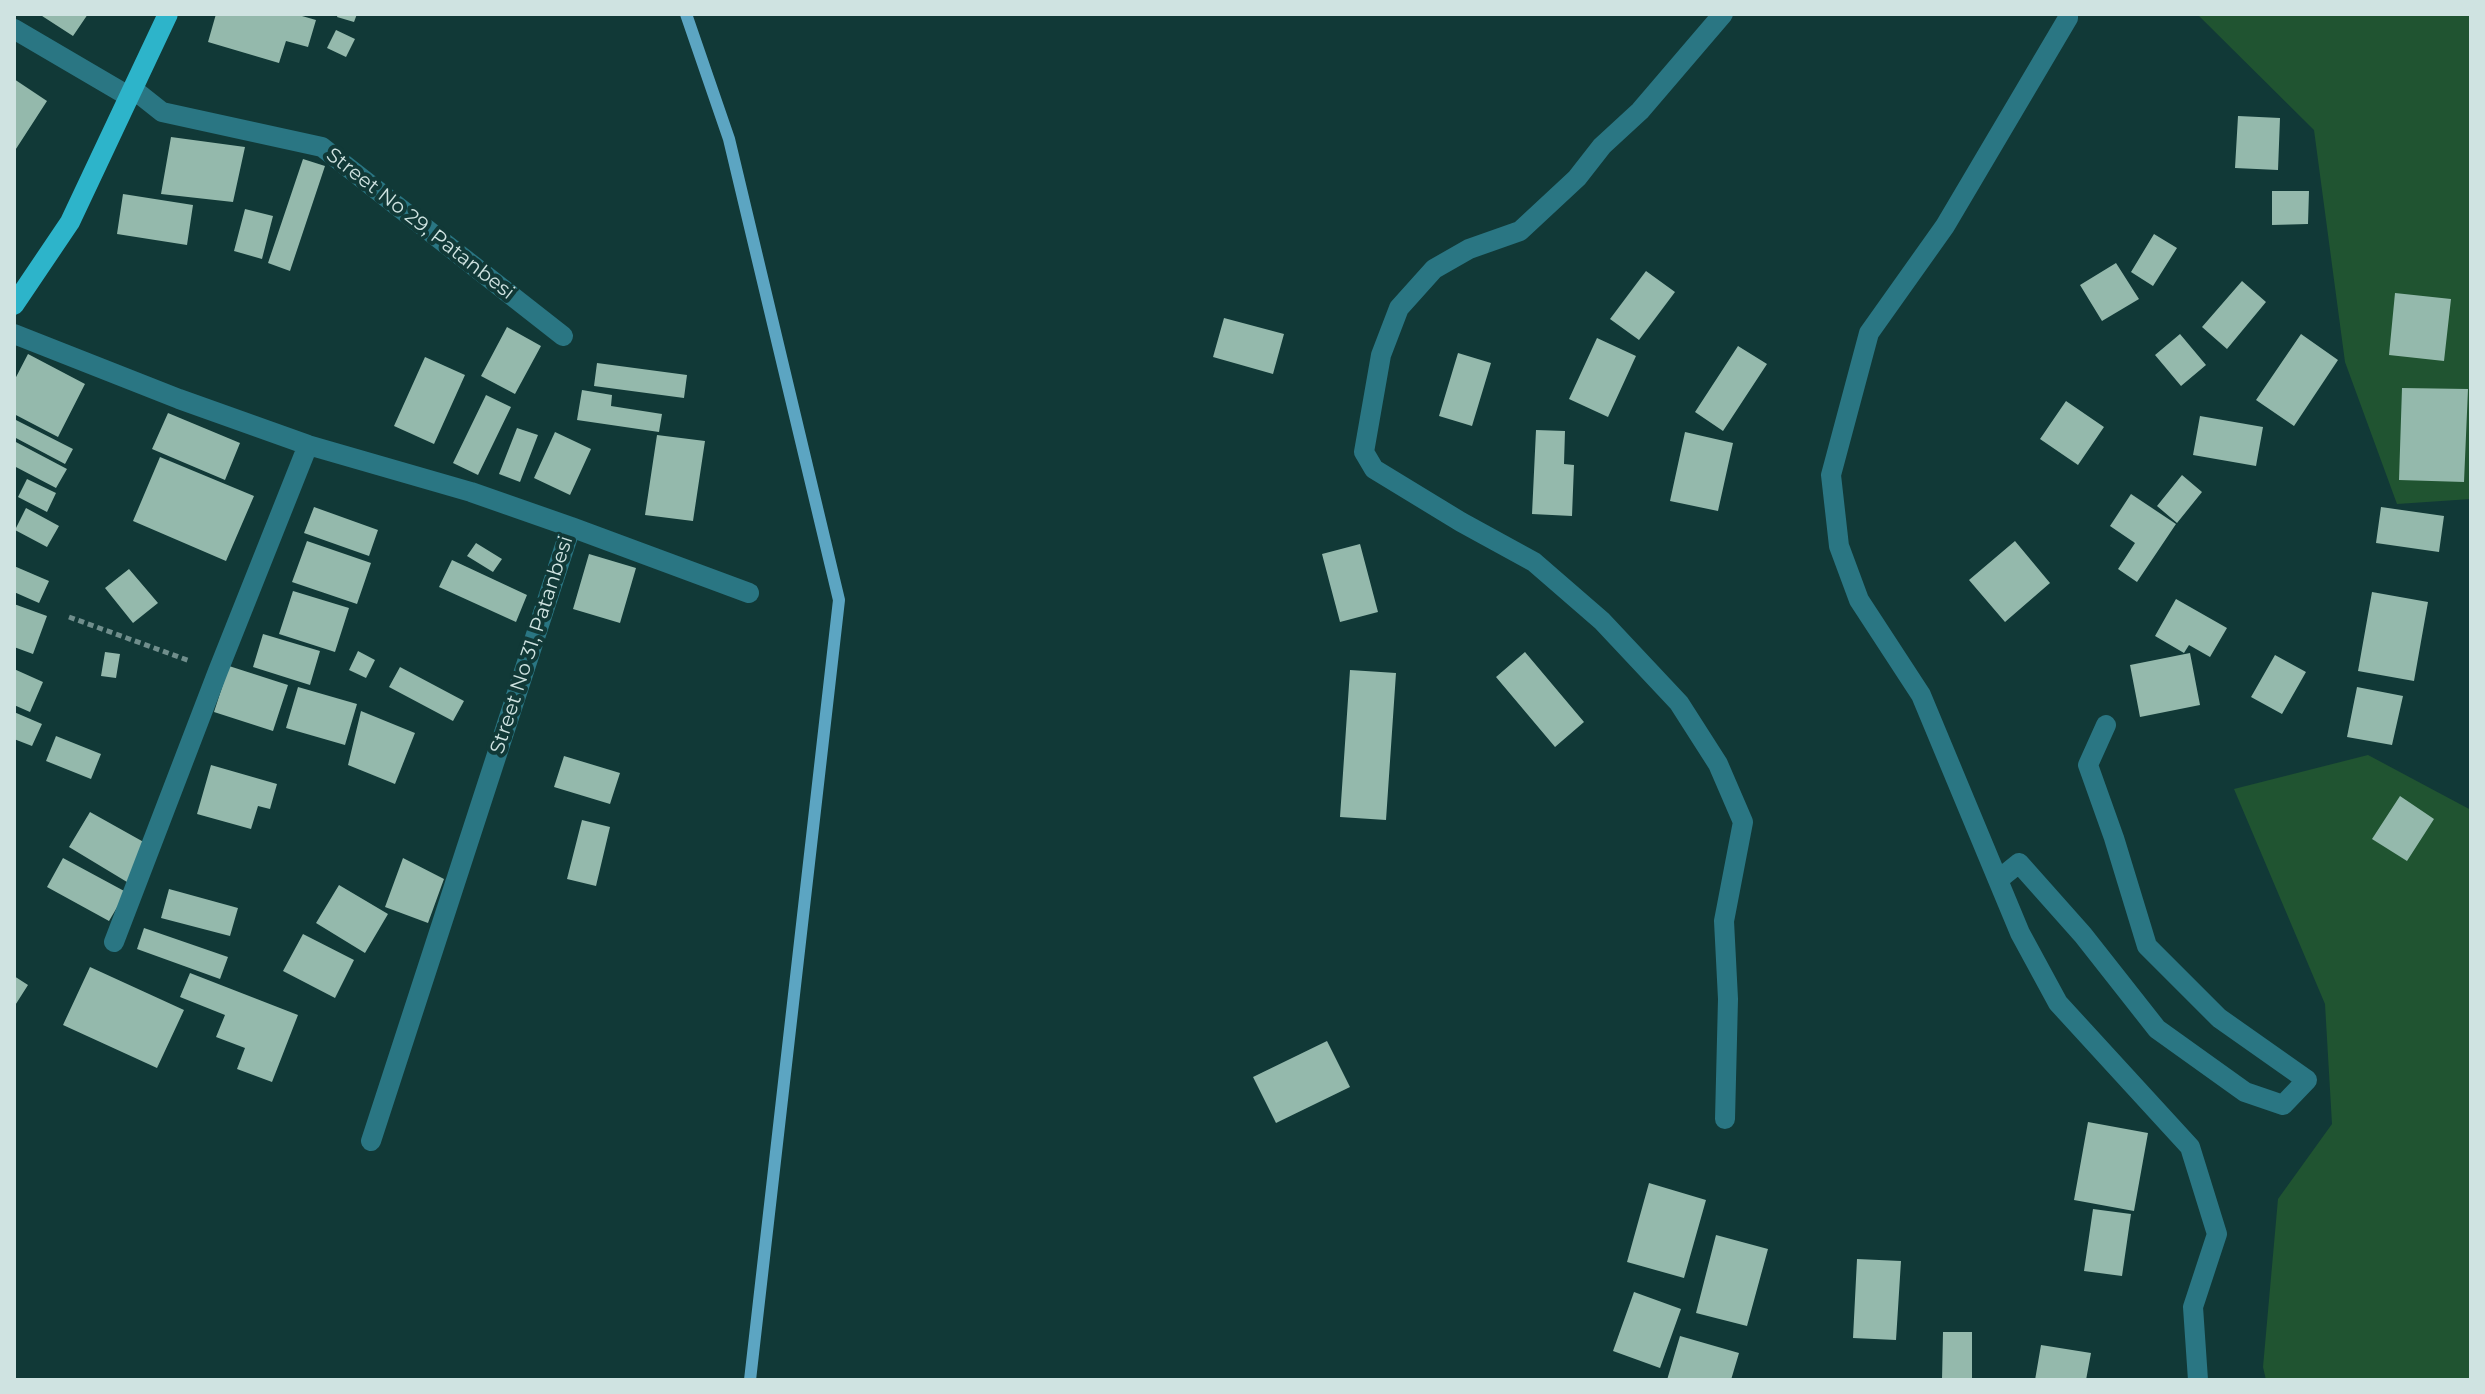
<!DOCTYPE html>
<style>
body{margin:0}
#map{position:relative;width:2485px;height:1394px;overflow:hidden;background:#113937;font-family:Montserrat,sans-serif}
canvas{display:block}
.frame{position:absolute;inset:0;border:16px solid #cfe3e1;pointer-events:none}
</style>
<div id="map">
<canvas width="2485" height="1394"></canvas>
<div class="frame"></div>
</div>
<script>
const ctx = document.querySelector('canvas').getContext('2d');
ctx.lineJoin = 'round';
function paint(path, color) { ctx.fillStyle = color; ctx.fill(path, 'evenodd'); }
function stroke(path, color, width, dash) { ctx.strokeStyle = color; ctx.lineWidth = width; ctx.lineCap = dash ? 'butt' : 'round'; ctx.setLineDash(dash || []); ctx.stroke(path); }
function write(font, color, halo, rows, align = 'center') {
  ctx.font = font + ' Montserrat,sans-serif'; ctx.lineWidth = 8; ctx.setLineDash([]); ctx.textBaseline = 'middle'; ctx.strokeStyle = halo; ctx.fillStyle = color; for (const [text, x, y, turn = 0] of rows) {
    ctx.save(); ctx.translate(x, y); ctx.rotate((+turn || 0) * Math.PI / 180); ctx.textAlign = isNaN(turn) ? turn : align; if (halo) ctx.strokeText(text, 0, 0); ctx.fillText(text, 0, 0); ctx.restore();
  }
}
paint(new Path2D(`
 M2197 14H2471V499L2397 504 2345 362 2314 130Z
 M2368 755 2471 810V1380H2266L2263 1367 2278 1199 2332 1124 2325 1004 2234 789Z`), '#205431');
stroke(new Path2D(`
 M686 14 729 139 839 600 750 1380`), '#5ca5c2', 12);
paint(new Path2D(`
 M39 14H88L73 36Z
 M216 14H295L316 20 308 47 286 41 279 63 208 42Z
 M338 14H357L354 22 337 17Z
 M336 30 355 39 346 57 327 48Z
 M14 79 47 101 14 152Z
 M2238 116 2280 118 2278 170 2235 168Z
 M171 137 245 147 233 202 161 194Z
 M303 159 325 166 290 271 268 263Z
 M2272 191H2309L2308 224 2272 225Z
 M123 194 193 205 187 245 117 234Z
 M245 209 273 216 262 259 234 251Z
 M2154 234 2177 248 2153 286 2131 272Z
 M2116 263 2139 299 2102 321 2080 285Z
 M1646 271 1675 292 1639 340 1610 319Z
 M2242 281 2266 302 2227 349 2202 327Z
 M2395 293 2451 299 2444 361 2389 355Z
 M1224 318 1284 334 1273 374 1213 357Z
 M507 327 541 346 515 394 481 376Z
 M2180 334 2206 365 2181 386 2155 355Z
 M2301 334 2338 360 2294 426 2256 400Z
 M1597 338 1636 356 1608 417 1569 399Z
 M1738 346 1767 364 1723 431 1695 412Z
 M1458 353 1491 363 1472 426 1439 416Z
 M28 354 85 384 58 437 14 414V381Z
 M425 357 465 375 434 444 394 426Z
 M597 363 687 375 684 398 594 386Z
 M2402 388 2468 389 2464 482 2399 480Z
 M582 390 612 395 611 406 662 414 659 432 577 420Z
 M486 395 511 407 478 475 453 463Z
 M2066 401 2104 427 2078 465 2040 439Z
 M168 413 240 443 225 480 152 449Z
 M2200 416 2263 427 2256 466 2193 455Z
 M14 419 73 449 65 464 14 437Z
 M517 428 538 435 520 482 499 474Z
 M1536 430 1565 431 1564 464 1574 465 1572 516 1532 514Z
 M555 432 591 449 570 495 534 478Z
 M1685 432 1733 443 1718 511 1670 501Z
 M657 435 705 441 693 521 645 515Z
 M14 441 67 469 56 488 14 466Z
 M160 457 254 496 226 561 133 521Z
 M2182 475 2202 492 2177 523 2157 506Z
 M27 479 56 493 47 512 18 497Z
 M2131 494 2176 524 2137 582 2118 569 2135 543 2110 526Z
 M314 507 378 530 369 556 304 533Z
 M2381 507 2444 516 2439 552 2376 543Z
 M26 508 59 526 47 547 15 530Z
 M307 541 371 563 357 604 292 582Z
 M2015 541 2050 583 2005 622 1969 580Z
 M476 543 502 559 493 572 467 556Z
 M1360 544 1378 612 1340 622 1322 554Z
 M589 554 636 568 620 623 573 609Z
 M452 560 527 595 516 622 439 587Z
 M14 566 49 581 39 603 14 592Z
 M129 569 158 603 133 623 105 588Z
 M293 591 349 608 335 652 279 634Z
 M2372 592 2428 602 2414 681 2358 671Z
 M2176 599 2227 628 2210 657 2189 645 2184 653 2155 636Z
 M14 604 47 616 33 654 14 647Z
 M263 634 320 651 310 685 253 667Z
 M358 651 375 660 366 678 349 670Z
 M105 652 120 654 116 678 101 676Z
 M1525 652 1584 722 1555 747 1496 677Z
 M2190 653 2200 705 2140 717 2130 665Z
 M2275 655 2306 672 2282 714 2251 697Z
 M229 666 288 685 273 731 214 712Z
 M400 667 464 701 453 721 389 687Z
 M14 669 43 682 30 712 14 705Z
 M1350 670 1396 673 1386 820 1340 817Z
 M298 687 357 704 345 745 286 728Z
 M2357 687 2403 696 2392 745 2347 737Z
 M361 711 415 733 395 784 348 765Z
 M14 712 42 724 32 746 14 739Z
 M56 736 101 754 91 779 46 761Z
 M564 756 620 773 610 804 554 787Z
 M211 765 277 784 270 809 258 806 251 829 197 814Z
 M2400 796 2434 819 2407 861 2372 839Z
 M90 812 149 845 127 882 69 847Z
 M582 820 610 827 596 886 567 879Z
 M63 858 126 892 109 921 47 887Z
 M403 858 444 879 428 923 385 907Z
 M339 885 388 914 365 953 316 923Z
 M169 889 238 908 230 936 161 918Z
 M144 928 228 957 220 979 137 949Z
 M303 934 354 960 335 998 283 971Z
 M90 967 184 1010 157 1068 63 1025Z
 M190 973 298 1015 272 1082 237 1069 245 1048 216 1037 225 1015 180 997Z
 M14 976 28 985 14 1007Z
 M1327 1041 1350 1087 1276 1123 1253 1077Z
 M2088 1122 2148 1133 2134 1211 2074 1200Z
 M1649 1183 1706 1200 1684 1278 1627 1262Z
 M2093 1209 2131 1214 2122 1276 2084 1271Z
 M1716 1235 1768 1249 1747 1326 1696 1313Z
 M1857 1259 1901 1261 1896 1340 1853 1338Z
 M1634 1292 1681 1309 1660 1368 1613 1351Z
 M1943 1332H1972V1380H1942Z
 M1680 1336 1739 1353 1731 1380H1667Z
 M2041 1345 2091 1353 2086 1380H2035Z`), '#94b9ac');
stroke(new Path2D(`
 M69 617 190 661`), '#708e8c', 5, [6, 4]);
stroke(new Path2D(`
 M1723 14 1640 111 1602 146 1577 178 1520 231 1469 249 1434 269 1399 308 1381 355 1364 452 1374 469 1461 522 1534 562 1602 621 1679 703 1718 764 1743 822 1724 921 1728 999 1725 1119
 M2068 14V18L1945 226 1869 333 1831 475 1839 546 1859 600 1921 695 2020 933 2058 1003 2190 1147 2217 1234 2193 1307 2198 1380
 M14 29 130 97
 M133 89 162 112 322 147 563 336
 M14 334 179 399 308 445 471 492 571 527 371 1141
 M571 527 749 593
 M1998 880 2019 863 2083 935 2157 1029 2245 1092 2283 1105 2307 1080 2219 1018 2147 946 2114 838 2088 765 2106 725
 M114 942 218 671 308 445`), '#2a7683', 20);
stroke(new Path2D(`
 M14 305 70 222 168 14`), '#2db4ca', 20);
write('20px', '#cfe3e1', '#113937', [
 ["Street No 29, Patanbesi",420,224,38],
 ["Street No 31, Patanbesi",532,645,-72]
]);
</script>
